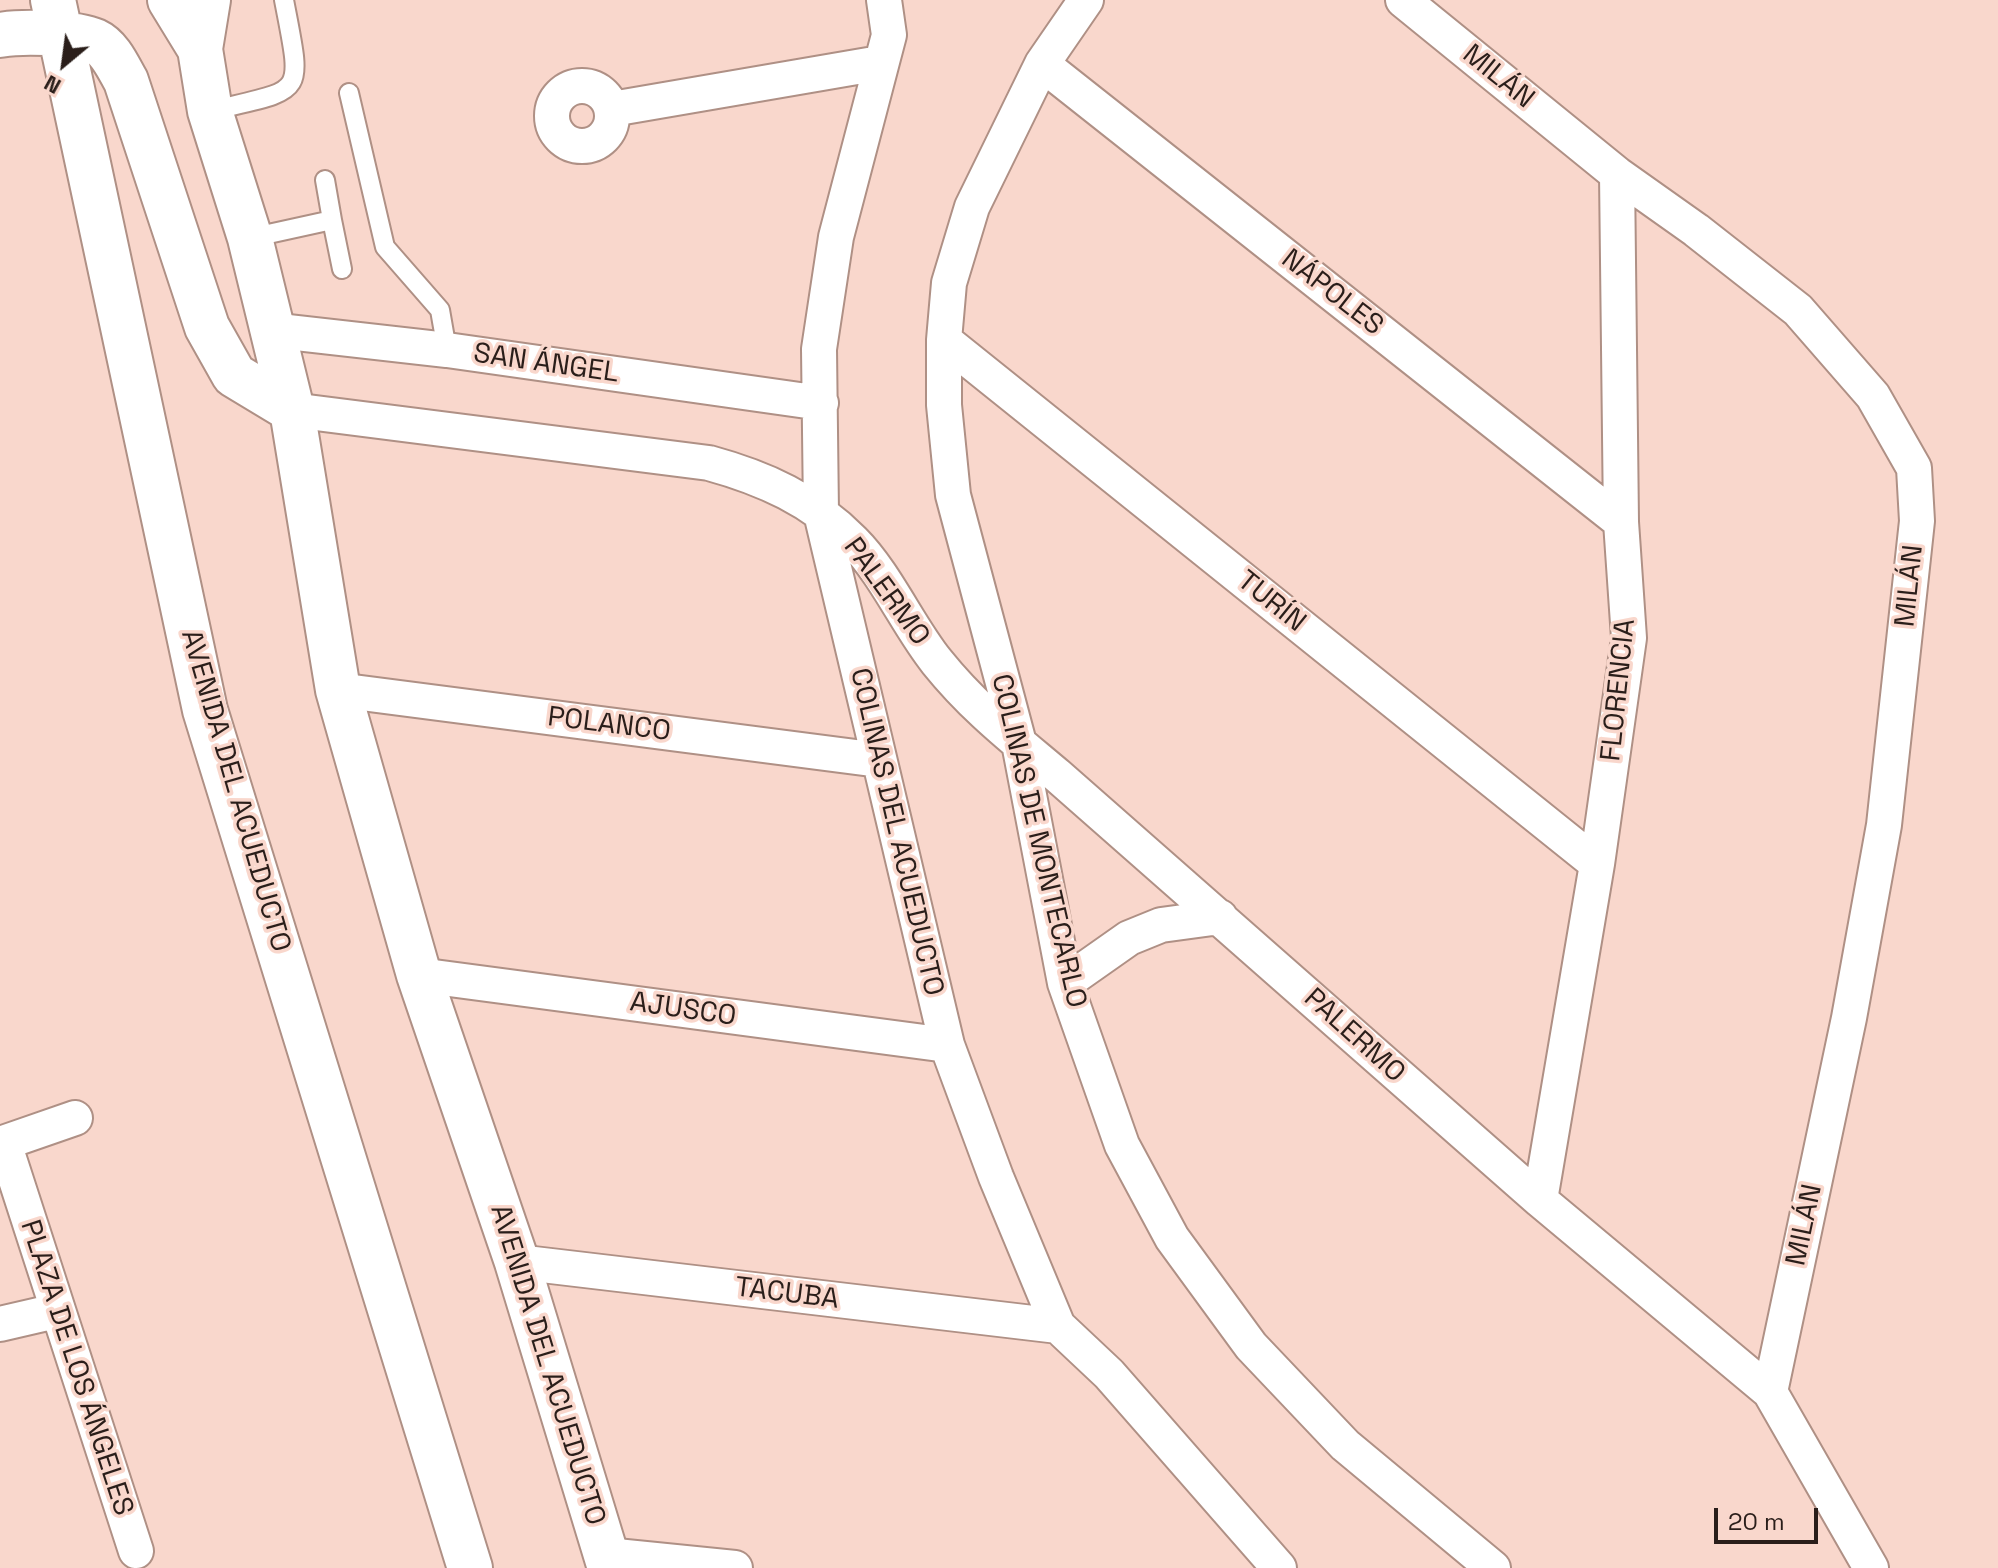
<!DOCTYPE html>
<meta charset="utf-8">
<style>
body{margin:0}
#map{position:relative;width:1998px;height:1568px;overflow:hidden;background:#f9d7cc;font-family:"Space Grotesk",sans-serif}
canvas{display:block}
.north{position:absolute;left:24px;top:24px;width:80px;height:80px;-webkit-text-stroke:6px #f9d7cc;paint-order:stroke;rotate:209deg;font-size:22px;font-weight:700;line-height:32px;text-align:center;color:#2a1e1a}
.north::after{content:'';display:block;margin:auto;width:28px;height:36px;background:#2a1e1a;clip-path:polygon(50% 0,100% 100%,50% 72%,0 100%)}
.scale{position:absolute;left:1714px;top:1508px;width:104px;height:36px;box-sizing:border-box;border:4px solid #2a1e1a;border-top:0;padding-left:10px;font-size:24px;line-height:28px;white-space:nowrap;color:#2a1e1a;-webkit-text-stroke:6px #f9d7cc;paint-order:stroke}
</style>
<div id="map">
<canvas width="1998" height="1568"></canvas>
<div class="north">N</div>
<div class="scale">20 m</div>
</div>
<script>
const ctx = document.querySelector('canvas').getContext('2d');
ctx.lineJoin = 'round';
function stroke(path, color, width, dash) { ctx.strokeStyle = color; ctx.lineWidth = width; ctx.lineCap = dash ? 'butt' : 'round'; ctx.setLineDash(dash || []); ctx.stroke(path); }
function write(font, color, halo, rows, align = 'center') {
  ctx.font = font + ' "Space Grotesk",sans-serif'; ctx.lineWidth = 7; ctx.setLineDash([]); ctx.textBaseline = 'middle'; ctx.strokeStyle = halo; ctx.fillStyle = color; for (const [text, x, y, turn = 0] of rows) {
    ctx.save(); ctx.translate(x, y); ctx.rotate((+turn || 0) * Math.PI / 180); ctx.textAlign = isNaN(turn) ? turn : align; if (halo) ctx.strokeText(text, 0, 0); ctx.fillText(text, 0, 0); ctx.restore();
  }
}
const service = new Path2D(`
 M349 93 385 247 440 310 447 350
 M210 111C306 88 303 99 284 0
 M332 220 342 269
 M250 238 332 220 325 180`);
const minor = new Path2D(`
 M884 0 889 35 836 237 819 349 821 513 947 1045 996 1177 1058 1326 1109 1374 1279 1568
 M1086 0 1042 64 972 207 949 283 944 340V405L953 495 1019 743 1065 983 1122 1145 1172 1238 1251 1346 1345 1445 1493 1568
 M1403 0 1617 174 1696 230 1798 310 1873 396 1914 468 1917 521 1884 825 1849 1018 1770 1392
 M1042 64 1621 522
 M552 116a30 30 0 1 1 60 0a30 30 0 1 1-60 0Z
 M612 109 880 63
 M270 330 447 350 821 403
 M944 340 1597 864
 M292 410 709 463C764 478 813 500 853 541 886 574 908 626 937 662 974 708 1013 738 1058 776L1540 1200 1770 1392 1871 1568
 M338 690 879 760
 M419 975 947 1045
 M1065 983 1129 938 1161 925 1220 917
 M4 1143 136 1551
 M0 1144 75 1118
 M1540 1200 1597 864 1629 638 1621 522 1617 174
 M517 1262 1058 1326
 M0 1324 56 1311
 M606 1555 735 1568`);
const tertiary = new Path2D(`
 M53 0 205 710 470 1568
 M170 0 200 49
 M208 0 200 49 210 111 250 238 292 410 338 690 419 975 517 1262 610 1568
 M0 35C21 31 75 32 95 41 110 48 118 67 126 81L207 327 234 375 292 410`);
stroke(service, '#af9085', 22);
stroke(minor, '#af9085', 38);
stroke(tertiary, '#af9085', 48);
stroke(service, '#fff', 18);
stroke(minor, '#fff', 34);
stroke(tertiary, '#fff', 44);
write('28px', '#2a1e1a', '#f9d7cc', [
 ["MILÁN",1498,77,39],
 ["NÁPOLES",1332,293,38],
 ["SAN ÁNGEL",546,364,8],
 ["MILÁN",1910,586,-84],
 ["PALERMO",886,592,54],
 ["TURÍN",1271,602,39],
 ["FLORENCIA",1619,690,-84],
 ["POLANCO",609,725,7],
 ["AVENIDA DEL ACUEDUCTO",235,791,74],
 ["COLINAS DEL ACUEDUCTO",896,832,77],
 ["COLINAS DE MONTECARLO",1038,841,77],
 ["AJUSCO",683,1010,8],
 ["PALERMO",1354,1036,42],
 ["MILÁN",1805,1225,-78],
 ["TACUBA",787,1294,7],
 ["AVENIDA DEL ACUEDUCTO",547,1365,73],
 ["PLAZA DE LOS ÁNGELES",76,1368,72]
]);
</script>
